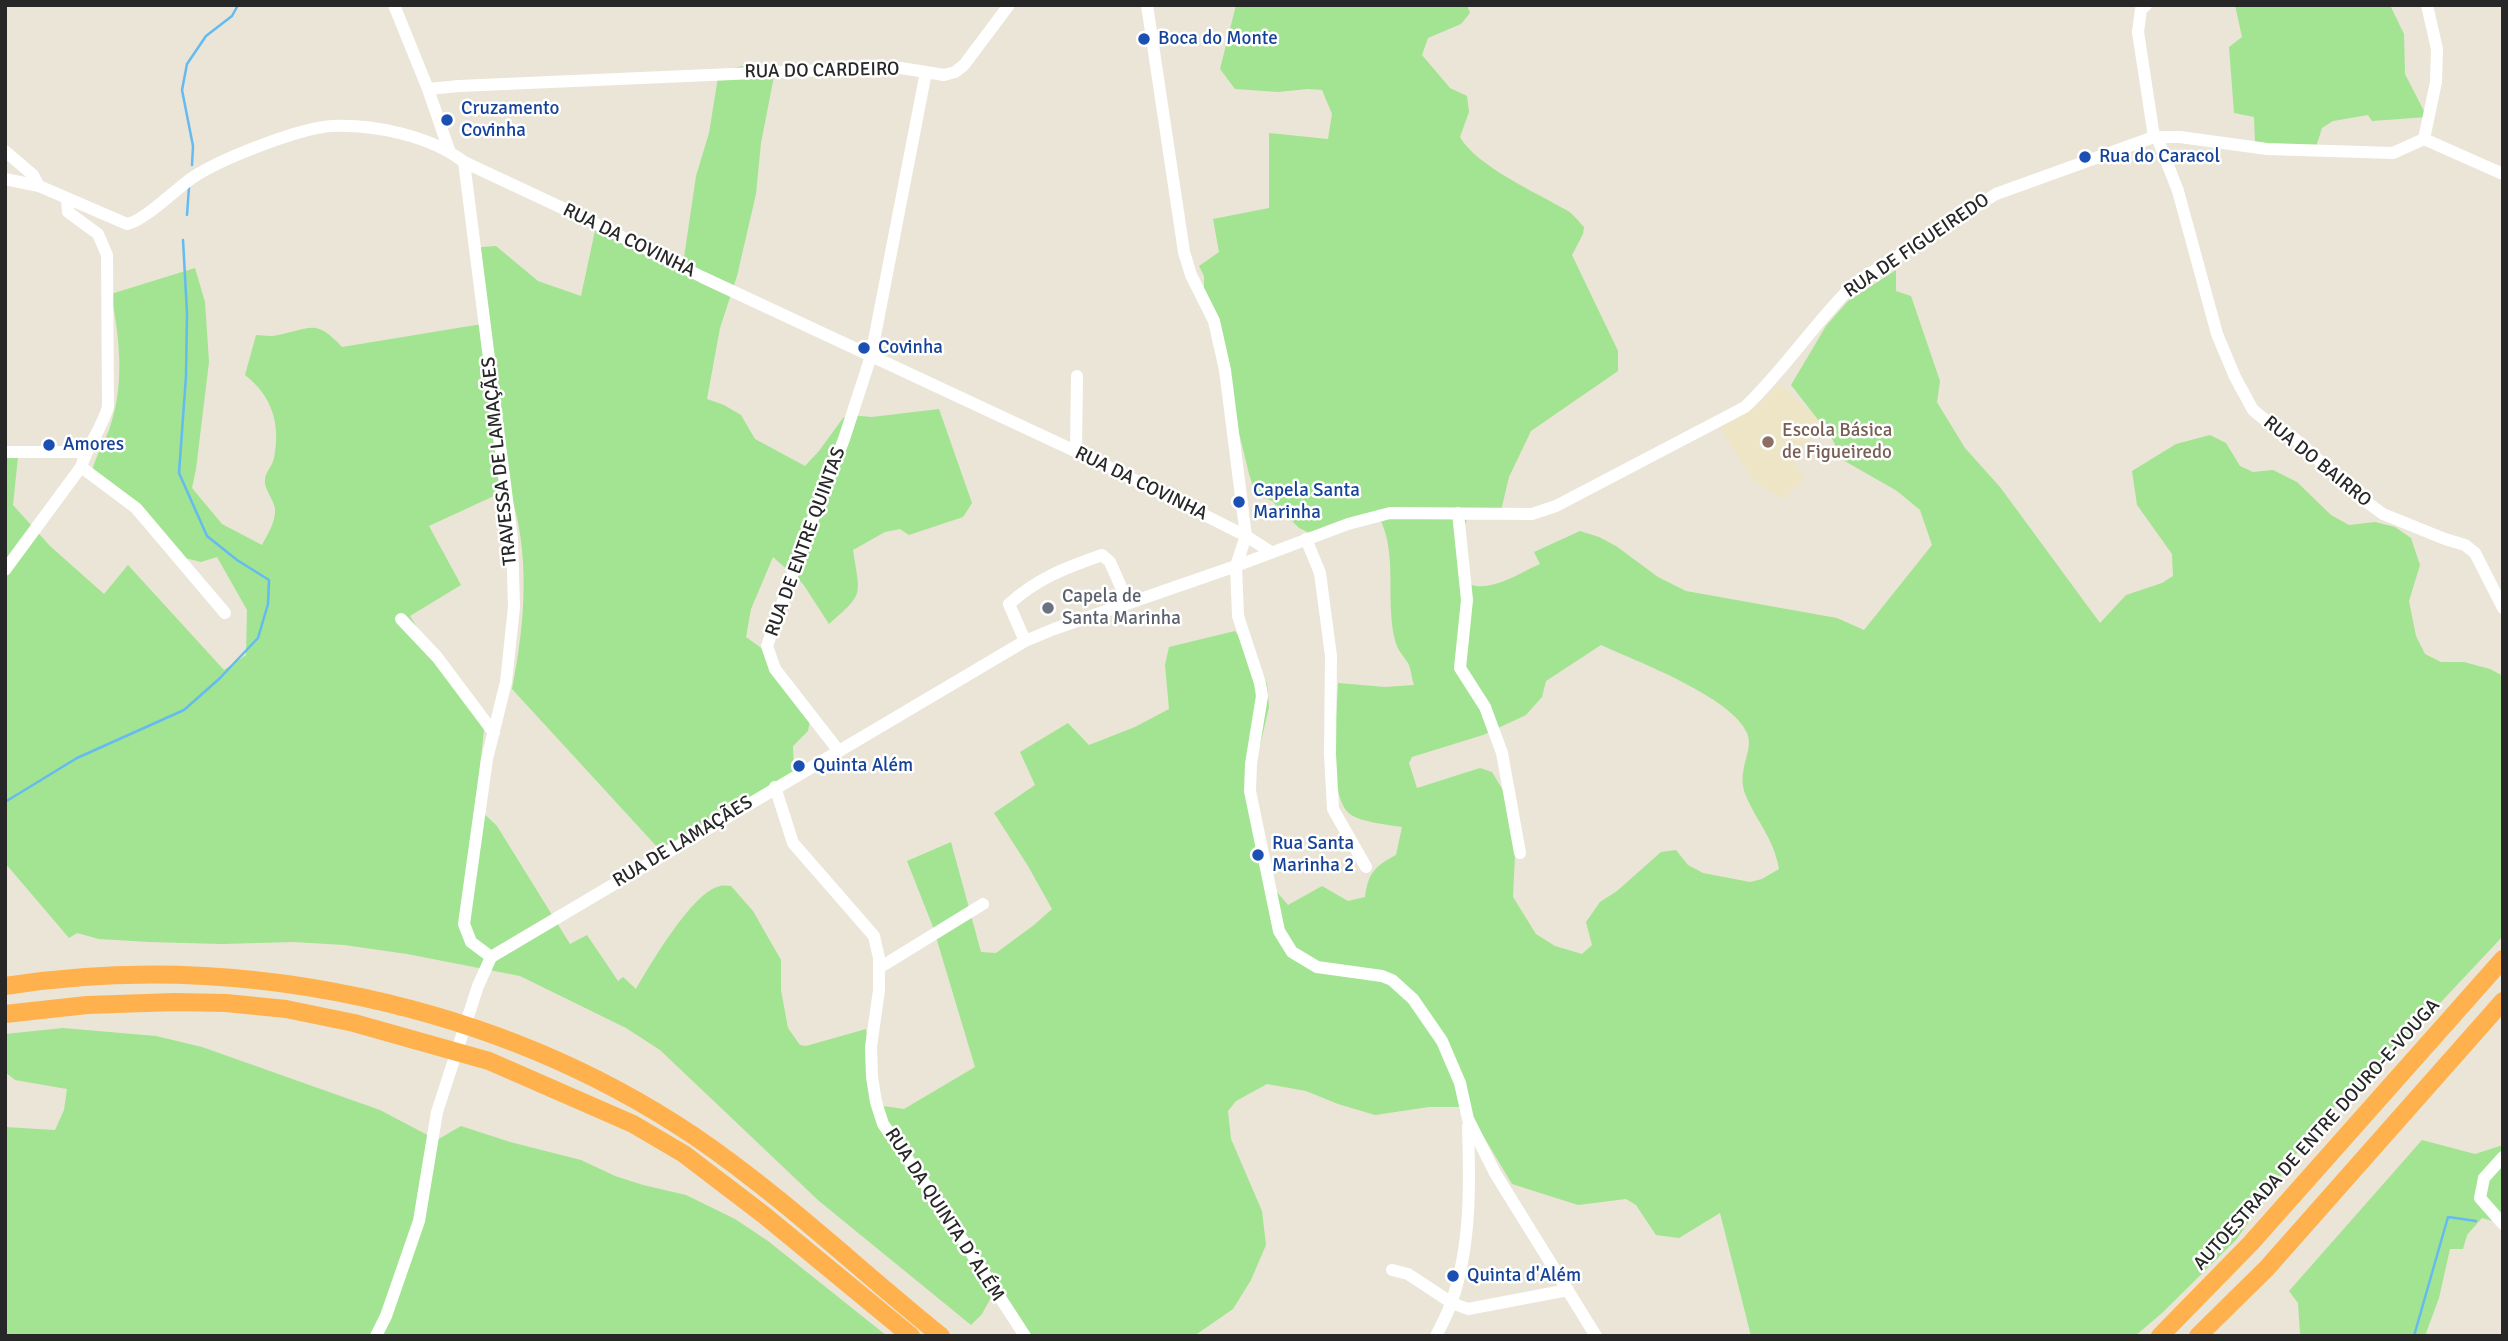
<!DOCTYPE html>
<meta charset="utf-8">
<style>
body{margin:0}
#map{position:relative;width:2508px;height:1341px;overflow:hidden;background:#eae5d7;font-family:Signika,sans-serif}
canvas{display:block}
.frame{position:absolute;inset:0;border:7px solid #272727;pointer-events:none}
</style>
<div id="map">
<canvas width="2508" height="1341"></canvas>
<div class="frame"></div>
</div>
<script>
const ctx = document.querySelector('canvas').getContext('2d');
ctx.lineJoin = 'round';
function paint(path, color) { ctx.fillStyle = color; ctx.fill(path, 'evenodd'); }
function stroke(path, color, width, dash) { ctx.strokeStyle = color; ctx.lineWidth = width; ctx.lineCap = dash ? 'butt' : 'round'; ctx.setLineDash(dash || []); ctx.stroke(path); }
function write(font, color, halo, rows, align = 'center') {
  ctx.font = font + ' Signika,sans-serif'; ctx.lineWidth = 5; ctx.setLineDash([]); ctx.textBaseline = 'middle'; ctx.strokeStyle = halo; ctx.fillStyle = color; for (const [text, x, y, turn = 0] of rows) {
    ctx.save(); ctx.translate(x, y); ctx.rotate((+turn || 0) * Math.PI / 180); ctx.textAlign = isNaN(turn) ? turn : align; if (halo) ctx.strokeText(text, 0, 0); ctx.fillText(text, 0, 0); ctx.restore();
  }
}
paint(new Path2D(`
 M1779 383 1826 426 1791 456 1805 479 1782 499 1754 481 1720 428 1761 404Z`), '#ede5c5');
paint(new Path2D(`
 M1236 5H1467L1470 13 1461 24 1428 38 1422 55 1450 88 1467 96 1469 112 1460 137C1476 166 1539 194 1568 211 1573 214 1579 222 1584 227L1583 234 1572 255 1618 351V371L1531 431 1509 477 1500 515 1468 518C1459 533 1468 544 1468 560 1468 568 1467 576 1469 584 1491 593 1519 573 1540 564L1534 552 1580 531 1599 537 1616 546 1658 577 1686 591 1837 618 1864 630 1932 545 1920 510 1897 491 1843 460 1830 435 1791 385 1826 326 1848 301 1896 270V291L1911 296 1940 381 1937 402 1946 417 1965 448 2000 487 2100 623 2126 595 2162 583 2173 576 2172 554 2137 505 2132 471 2176 444 2210 435 2226 443 2240 466 2253 472 2273 470 2297 482 2331 515 2349 525 2375 522 2395 527 2411 538 2420 565 2409 601 2416 636 2425 654 2441 662H2464L2490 669 2503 676V936L2366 1082 2343 1098 2316 1126 2236 1240 2162 1313 2135 1336H1751L1720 1213 1679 1238 1656 1235 1636 1205 1626 1199 1578 1205 1512 1184 1466 1107H1429L1375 1115 1338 1104 1306 1091 1267 1084 1236 1101 1228 1111 1231 1139 1262 1211 1266 1245 1251 1280 1233 1309 1194 1336H1025L993 1294 982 1314 971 1325 819 1201 660 1050 626 1028 520 976 407 954 344 945 294 942 222 944 149 942 99 939 77 933 69 938 5 863V457H18L13 505 50 546 104 594 128 565 224 670 246 655 247 610 217 557 201 562 185 558 92 471C96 456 103 444 109 430 125 385 120 340 111 294L195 268 205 302 209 362 196 469 192 488 222 524 262 545C267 535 276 522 275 509 274 500 266 492 265 483 264 472 272 468 274 458 281 424 272 396 245 375L256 335C263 335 271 337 278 335 311 329 315 318 342 347L482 324 470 248 496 246 538 281 581 296 596 226 682 271 696 176 709 133 719 71 757 63 775 71 761 143 756 194 737 276 720 328 707 399 724 405 741 415 755 439 805 466 819 451 843 418 849 415 872 417 939 409 972 503 963 517 909 535 900 529 885 532 853 550C860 596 865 593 829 624L803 584 773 557 751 609 746 637 771 655 810 721 808 731 793 746 794 773 717 819 659 849 512 689C525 624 531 552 509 489L429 526 461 585 410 616 423 637 450 672 484 730 476 803 480 810 497 826 570 944 587 935 618 981 623 977 636 989C650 965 693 891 720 886 723 885 727 886 731 886L753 911 781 960V990L788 1028 800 1045 806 1046 866 1029 871 1081 883 1106 904 1109 975 1067 933 927 907 861 951 842 981 952 996 953 1034 925 1052 909 1028 866 994 813 1035 785 1020 752 1068 723 1089 745 1135 727 1169 709 1165 665 1169 647 1235 631 1255 659 1267 683 1269 707 1251 785 1276 891 1288 905 1322 886 1348 901 1365 897C1368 873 1375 866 1396 855L1402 827C1389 825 1360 822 1350 814 1327 797 1337 712 1338 683L1385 687 1414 685C1412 679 1411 669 1408 663 1403 655 1397 650 1395 640 1385 601 1398 556 1380 519L1312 534 1299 528 1272 501 1256 495 1249 474 1204 289V276L1199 266 1219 252 1213 219 1269 208V133L1328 139 1332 114 1322 90 1308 89 1278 92 1235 89 1220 69ZM1601 645C1636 661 1732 697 1747 733 1755 751 1735 770 1746 796 1757 822 1774 839 1779 869L1762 879 1750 882 1703 873 1688 865 1676 850 1661 852 1617 891 1600 902 1586 922 1592 945 1582 954 1555 946 1536 934 1513 897 1515 855 1504 792 1492 772 1480 768 1417 788 1409 763 1412 757 1483 735 1526 715 1542 697 1546 681Z
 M2235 5H2390L2404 34 2405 74 2427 117 2372 121 2368 115 2333 121 2322 128 2316 147 2255 144 2254 117 2234 113 2229 47 2242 37Z
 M63 1028 156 1036 202 1047 380 1110 437 1140 461 1126 510 1142 581 1160 615 1176 643 1185 686 1195 735 1219 768 1241 887 1336H5V1127L55 1130 64 1110 67 1089 15 1080 5 1072V1034Z
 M2422 1140 2475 1154 2503 1145V1224L2482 1218 2467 1235 2463 1249H2450L2439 1298 2425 1336 2300 1334 2298 1303 2289 1291Z`), '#a2e491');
stroke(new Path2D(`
 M192 165 193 146 182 90 187 64 206 36 232 16 238 5
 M187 215 189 187
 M5 802 77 758 184 710 219 679 258 638 268 604 269 580 237 560 207 536 179 473 186 376 187 313 183 240
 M2414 1336 2448 1217 2476 1221`), '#65baf1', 2.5);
stroke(new Path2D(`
 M394 5 428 89 449 150
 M1147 5 1184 252 1191 275 1214 321 1225 370 1246 536 1236 566 1238 616 1260 683 1262 696 1251 764 1250 791 1279 931 1292 952 1317 967 1382 976 1392 980 1413 999 1442 1041 1460 1083 1468 1119 1495 1173 1596 1336
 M2146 5 2141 9 2138 32 2154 137
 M428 89 459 86 869 68H901L944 75 955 72 964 65 1009 5
 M2157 137 2178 191 2217 334 2235 377 2253 410 2270 424 2295 439 2361 498 2383 514 2445 539 2465 545 2475 553 2503 608
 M2424 139 2436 82 2437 49 2427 5
 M5 151 33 175 39 186
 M464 162 512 539 514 607 506 682 487 759 464 924 471 942 491 957
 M5 179 39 186 127 224C144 221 176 189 192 178 220 159 299 128 332 126 374 124 431 136 464 162L588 220 702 277 1105 465 1246 536 1271 552
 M1076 451 1077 376
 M5 452H86
 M81 467 136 508 225 613
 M1458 513 1467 600 1460 668 1485 707 1502 753 1520 853
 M1306 539 1320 573 1331 656 1330 754 1333 809 1366 867
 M5 570 81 467C88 445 101 430 108 407L107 255 98 234 68 212 67 199
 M401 619 437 657 494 733
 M1025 641 1009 604C1038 578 1065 568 1102 555L1110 562 1128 603
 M838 750 775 669 767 646 805 539 844 439 871 356 926 72
 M775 787 793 843 874 936 879 958V990L871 1047 872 1077 876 1102 883 1124 940 1205 1025 1336
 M879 968 983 904
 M2503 1157 2484 1178 2480 1198 2503 1224
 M1392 1270 1408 1274 1452 1303 1468 1309 1568 1290
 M376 1336 386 1316 419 1221 437 1112 478 986 491 957 1025 641 1054 629 1236 566 1348 524 1390 513 1532 514 1556 506 1745 407C1785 369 1815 322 1855 283L1996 194 2154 137H2180L2267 149 2393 153 2424 139 2503 174
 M1436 1336C1442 1324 1448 1313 1452 1301 1471 1245 1470 1184 1468 1126`), '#fff', 12);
stroke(new Path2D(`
 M5 986C239 949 497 1004 694 1136 781 1195 859 1270 941 1336
 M5 1014 87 1005 175 1002 226 1003 286 1009 354 1023 489 1061 633 1124 684 1154 764 1215 911 1336
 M2160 1336 2251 1243 2503 959
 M2198 1336 2267 1268 2503 1001`), '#ffb14d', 18);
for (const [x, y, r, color] of [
 [1144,39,7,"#1a4fb4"],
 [447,120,7,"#1a4fb4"],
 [2085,157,7,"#1a4fb4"],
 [864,348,7,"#1a4fb4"],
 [1768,442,7,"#8d6e63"],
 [49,445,7,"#1a4fb4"],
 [1239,502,7,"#1a4fb4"],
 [1048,608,7,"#6b7280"],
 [799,766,7,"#1a4fb4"],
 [1258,855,7,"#1a4fb4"],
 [1453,1276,7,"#1a4fb4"]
]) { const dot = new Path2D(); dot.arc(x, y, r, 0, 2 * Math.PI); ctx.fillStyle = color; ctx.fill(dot); stroke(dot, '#fff', 2.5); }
write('19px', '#164399', '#fff', [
 ["Boca do Monte",1158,39],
 ["Cruzamento",461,109],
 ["Covinha",461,131],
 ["Rua do Caracol",2099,157],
 ["Covinha",878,348],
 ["Amores",63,445],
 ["Capela Santa",1253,491],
 ["Marinha",1253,513],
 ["Quinta Além",813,766],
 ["Rua Santa",1272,844],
 ["Marinha 2",1272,866],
 ["Quinta d'Além",1467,1276]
], 'left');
write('19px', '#272727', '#fff', [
 ["RUA DO CARDEIRO",822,71,-1],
 ["RUA DA COVINHA",629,241,26],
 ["RUA DE FIGUEIREDO",1917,246,-34],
 ["TRAVESSA DE LAMAÇÃES",500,461,-96],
 ["RUA DO BAIRRO",2317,462,39],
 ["RUA DA COVINHA",1141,484,26],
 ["RUA DE ENTRE QUINTAS",806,542,-70],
 ["RUA DE LAMAÇÃES",683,842,-31],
 ["AUTOESTRADA DE ENTRE DOURO-E-VOUGA",2317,1135,-48],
 ["RUA DA QUINTA D´ALÉM",944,1215,57]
]);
write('19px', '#785e54', '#fff', [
 ["Escola Básica",1782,431],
 ["de Figueiredo",1782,453]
], 'left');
write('19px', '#5b616d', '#fff', [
 ["Capela de",1062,597],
 ["Santa Marinha",1062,619]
], 'left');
</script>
